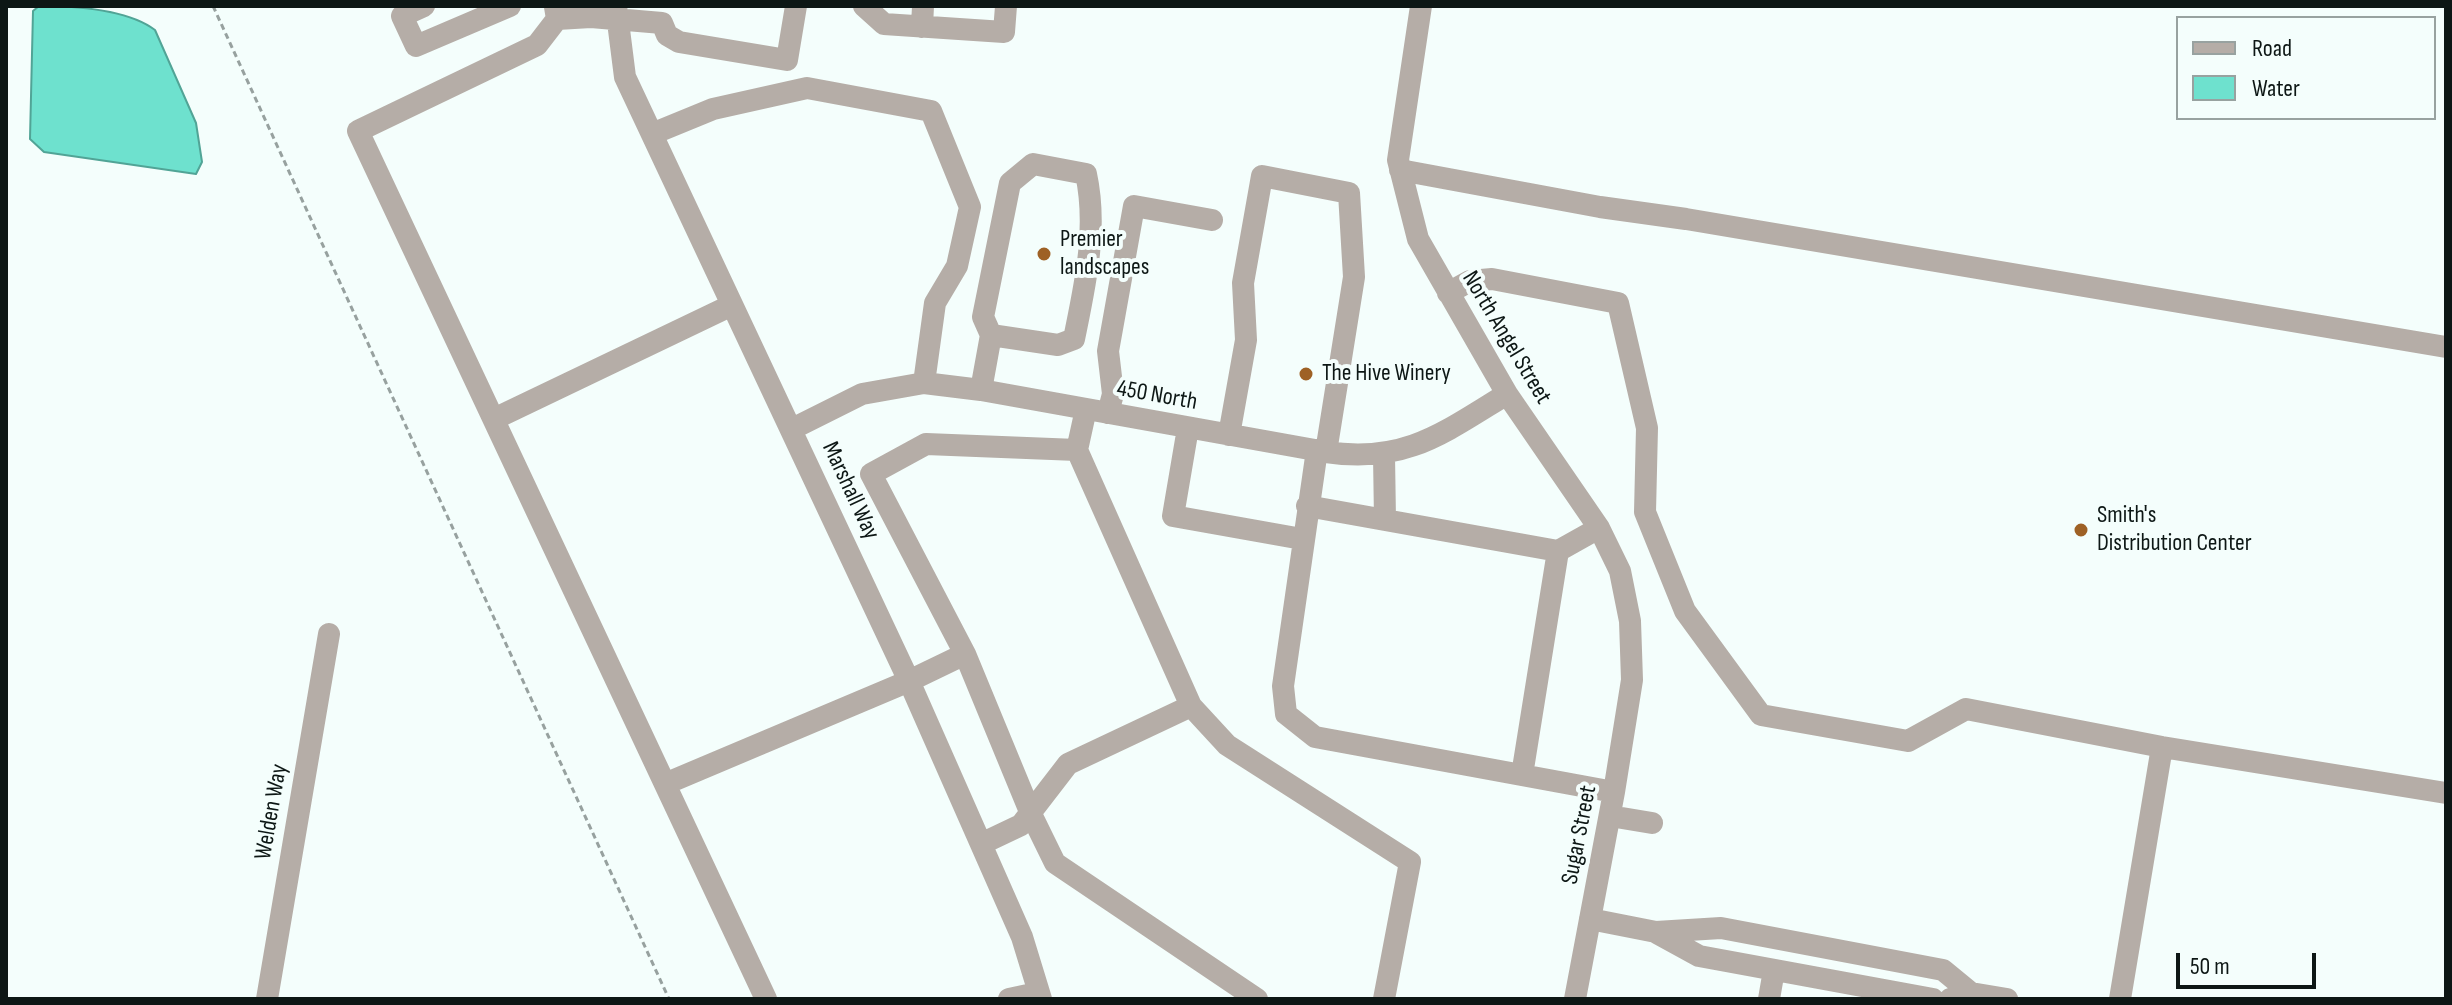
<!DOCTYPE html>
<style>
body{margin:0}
#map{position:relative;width:2452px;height:1005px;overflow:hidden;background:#f4fefc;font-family:"Sofia Sans Condensed",sans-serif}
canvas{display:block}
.frame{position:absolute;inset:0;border:8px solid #0d1715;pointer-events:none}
.legend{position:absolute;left:2176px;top:16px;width:260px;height:104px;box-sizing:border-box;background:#f4fefc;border:2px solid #98a2a0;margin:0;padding:10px 14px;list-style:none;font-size:24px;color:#0d1715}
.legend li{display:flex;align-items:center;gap:16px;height:40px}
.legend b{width:40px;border:2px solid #98a2a0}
.scale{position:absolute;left:2176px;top:953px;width:140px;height:36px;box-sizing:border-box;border:4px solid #0d1715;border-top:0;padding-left:10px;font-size:24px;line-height:28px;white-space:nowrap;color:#0d1715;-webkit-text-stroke:6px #f4fefc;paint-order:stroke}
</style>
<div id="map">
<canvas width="2452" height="1005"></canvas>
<div class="frame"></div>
<ul class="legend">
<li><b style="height:10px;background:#b5ada7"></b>Road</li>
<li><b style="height:22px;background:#6ee1ce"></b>Water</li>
</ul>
<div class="scale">50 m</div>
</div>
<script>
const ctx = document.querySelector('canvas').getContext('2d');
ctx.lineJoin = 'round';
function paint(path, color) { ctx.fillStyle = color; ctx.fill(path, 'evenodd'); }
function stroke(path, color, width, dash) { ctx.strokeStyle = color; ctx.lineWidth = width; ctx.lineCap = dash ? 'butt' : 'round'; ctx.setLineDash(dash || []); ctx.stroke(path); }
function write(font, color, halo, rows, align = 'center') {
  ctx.font = font + ' "Sofia Sans Condensed",sans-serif'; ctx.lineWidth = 8; ctx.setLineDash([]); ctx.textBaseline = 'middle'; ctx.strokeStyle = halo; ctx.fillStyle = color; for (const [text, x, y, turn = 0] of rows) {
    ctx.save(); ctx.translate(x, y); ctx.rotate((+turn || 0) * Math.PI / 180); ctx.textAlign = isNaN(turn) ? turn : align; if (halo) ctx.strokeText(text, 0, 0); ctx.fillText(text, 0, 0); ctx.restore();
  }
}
const water = new Path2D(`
 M39 6C74 6 127 9 155 30L196 123 202 162 196 174 44 152 30 139 33 11Z`);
paint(water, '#6ee1ce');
stroke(water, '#51a496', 2);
stroke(new Path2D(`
 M213 6 669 999`), '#97a19f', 3, [6, 4]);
stroke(new Path2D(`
 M424 6 402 16 416 46 510 6
 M616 6 625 77 909 681 1022 937 1041 999
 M864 6 884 24 1004 32 1006 6
 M1421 6 1398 160 1418 239 1507 394 1599 528 1620 571 1630 621 1632 680 1614 792 1575 999
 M555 7 557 19 591 17 662 23 667 35 679 42 787 60 796 6
 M557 19 537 45 358 131 766 999
 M922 27 923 6
 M652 134 713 109 807 88 931 111 970 207 957 266 935 303 924 383
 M1400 170 1600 207 1686 219 2446 347
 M1448 293 1470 281 1492 279 1618 303 1647 428 1645 512 1685 611 1761 715 1908 741 1966 709 2162 747 2446 793
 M981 390 991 335 983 317 1010 183 1033 164 1086 174C1098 229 1085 285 1074 339L1058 345 991 335
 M1086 409 1077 450 1191 706 1227 745 1410 862 1384 999
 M1108 413 1113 394 1108 351 1134 206 1212 220
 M494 419 732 305
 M1188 428 1173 516 1302 539
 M792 429 862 394 924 383 981 390 1326 452C1405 464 1443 433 1507 394
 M1229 435 1246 340 1243 283 1262 176 1349 193 1354 277 1326 452
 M1077 450 926 444 871 474 965 654 1031 814 1055 863 1257 999
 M1317 450 1283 686 1286 714 1315 737 1614 792
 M1384 455 1385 520
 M1307 506 1558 551 1599 528
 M1522 775 1558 551
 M665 784 909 681 965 654
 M1610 816 1652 823
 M981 844 1021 825 1068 764 1191 706
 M1590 919 1656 932 1721 928 1943 970 1971 993
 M1657 933 1699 956 1933 999
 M267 999 329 634
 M1009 999 1037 993
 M1769 999 1774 970
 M1950 999 1971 993 2007 999
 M2120 999 2162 747`), '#b5ada7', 22);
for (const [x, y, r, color] of [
 [1044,254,8,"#9e6125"],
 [1306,374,8,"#9e6125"],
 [2081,530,8,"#9e6125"]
]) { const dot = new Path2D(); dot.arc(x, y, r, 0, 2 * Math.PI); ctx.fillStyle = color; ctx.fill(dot); stroke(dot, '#f4fefc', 3); }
write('24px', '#0d1715', '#f4fefc', [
 ["Premier",1060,240],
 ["landscapes",1060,268],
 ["The Hive Winery",1322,374],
 ["Smith's",2097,516],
 ["Distribution Center",2097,544]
], 'left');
write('24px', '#0d1715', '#f4fefc', [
 ["North Angel Street",1506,338,59],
 ["450 North",1157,396,10],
 ["Marshall Way",850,491,65],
 ["Welden Way",272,812,-80],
 ["Sugar Street",1580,835,-79]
]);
</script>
